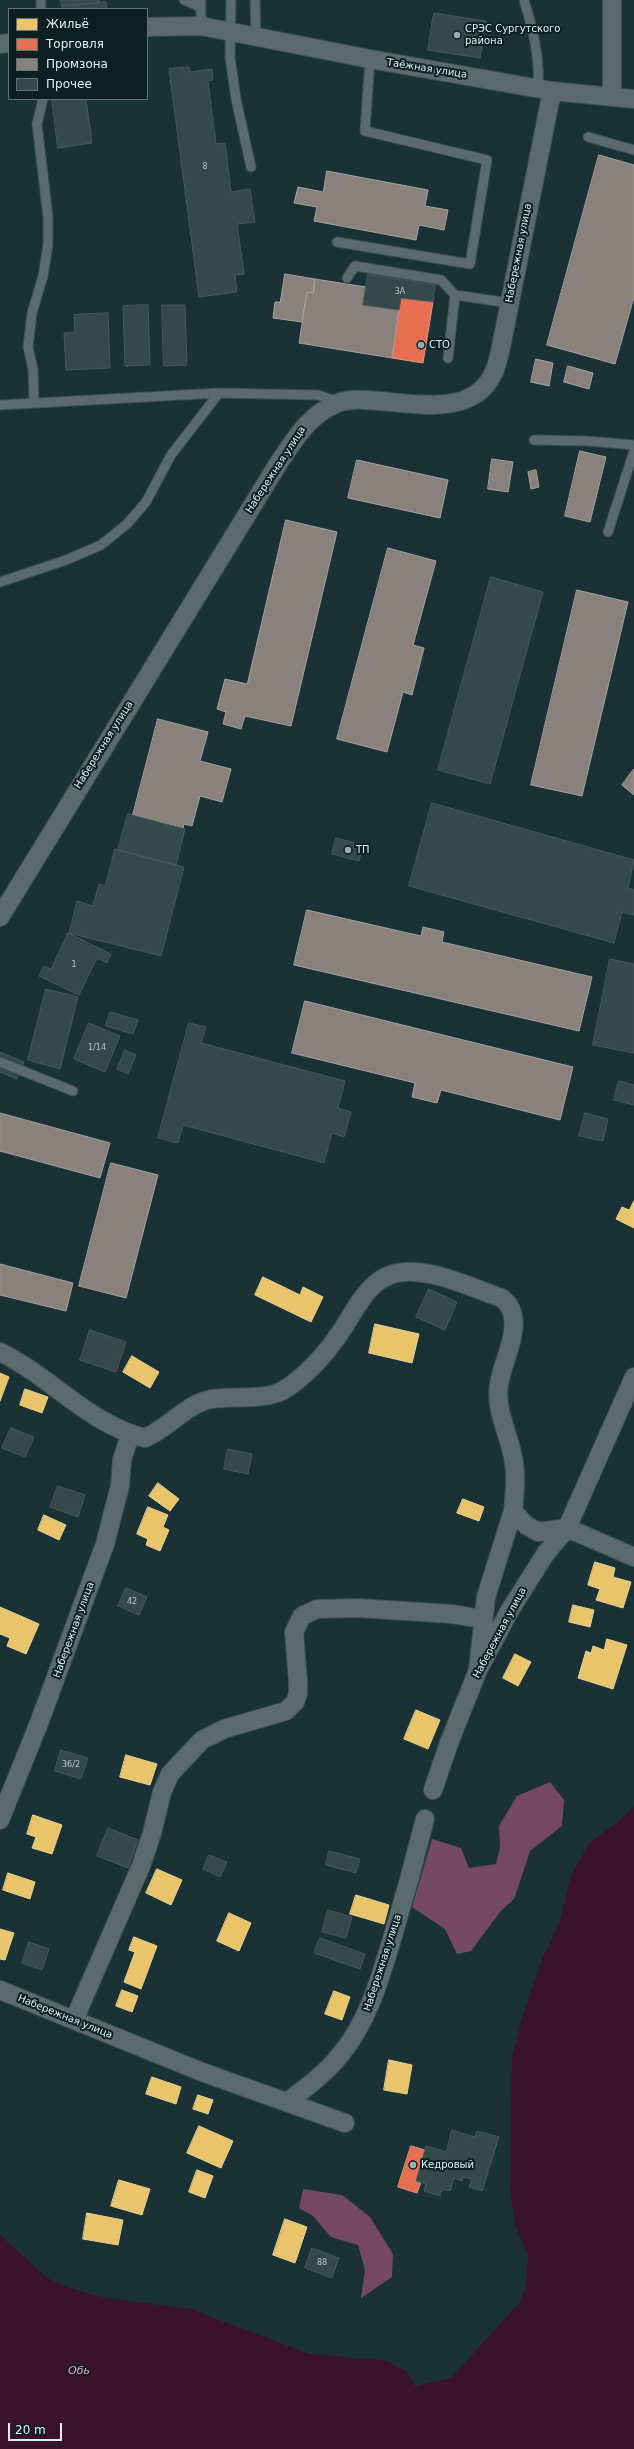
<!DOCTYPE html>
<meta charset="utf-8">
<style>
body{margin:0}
#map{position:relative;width:634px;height:2449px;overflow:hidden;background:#1a3235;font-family:"DejaVu Sans",sans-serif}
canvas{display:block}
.legend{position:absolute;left:8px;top:8px;width:140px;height:92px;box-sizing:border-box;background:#0d1f22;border:1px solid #607377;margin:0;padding:5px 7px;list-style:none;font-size:12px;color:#dcf2f6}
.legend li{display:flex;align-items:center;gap:8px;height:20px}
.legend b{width:20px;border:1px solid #607377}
.scale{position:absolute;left:8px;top:2423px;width:54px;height:18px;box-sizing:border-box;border:2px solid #dcf2f6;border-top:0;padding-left:5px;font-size:12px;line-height:14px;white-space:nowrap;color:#dcf2f6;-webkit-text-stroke:3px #0d1f22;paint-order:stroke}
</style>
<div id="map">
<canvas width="634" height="2449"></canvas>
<ul class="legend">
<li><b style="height:11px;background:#e9c46a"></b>Жильё</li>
<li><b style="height:11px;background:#e76f51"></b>Торговля</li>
<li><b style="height:11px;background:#8a817c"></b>Промзона</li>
<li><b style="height:11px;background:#35484a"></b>Прочее</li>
</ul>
<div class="scale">20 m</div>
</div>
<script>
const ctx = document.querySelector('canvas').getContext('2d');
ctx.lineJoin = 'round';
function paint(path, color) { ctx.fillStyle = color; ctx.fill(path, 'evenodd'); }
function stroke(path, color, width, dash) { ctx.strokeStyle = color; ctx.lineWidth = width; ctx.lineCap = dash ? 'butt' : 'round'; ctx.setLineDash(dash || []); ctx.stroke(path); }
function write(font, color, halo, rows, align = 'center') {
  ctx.font = font + ' "DejaVu Sans",sans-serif'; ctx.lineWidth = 4; ctx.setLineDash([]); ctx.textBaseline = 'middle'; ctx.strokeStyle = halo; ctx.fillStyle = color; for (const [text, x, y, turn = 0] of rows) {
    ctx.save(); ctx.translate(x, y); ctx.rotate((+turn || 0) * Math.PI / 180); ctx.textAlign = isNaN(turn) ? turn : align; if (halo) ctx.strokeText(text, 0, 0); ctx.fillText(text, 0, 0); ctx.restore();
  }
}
paint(new Path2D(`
 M550 1782 564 1800 562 1826 530 1851 514 1899 500 1912 471 1951 457 1954 445 1929 412 1907 432 1839 461 1848 469 1868 496 1864 500 1847 499 1826 517 1796Z
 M303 2189 342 2195 370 2217 393 2254 392 2277 361 2298 365 2270 358 2245 331 2237 313 2216 299 2208Z`), '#754a60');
paint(new Path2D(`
 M634 1807V2449H0V2235L47 2278 69 2288 106 2298 190 2309 310 2354 388 2361 407 2372 415 2386 451 2378 521 2301 526 2284 528 2257 516 2226 510 2193 512 2057 525 2008 542 1960 560 1921 570 1878 590 1842 617 1823Z`), '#3a1229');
const homes = new Path2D(`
 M634 1201V1228L616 1219 622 1207 629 1210Z
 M263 1277 300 1295 303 1287 323 1297 311 1322 255 1295Z
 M375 1324 419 1334 412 1363 369 1353Z
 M132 1356 159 1372 150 1388 123 1372Z
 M0 1373 9 1377 0 1401Z
 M25 1389 48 1397 42 1413 20 1405Z
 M158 1483 179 1499 170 1511 149 1496Z
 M463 1499 484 1507 479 1521 457 1513Z
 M148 1507 168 1515 163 1527 169 1530 160 1551 146 1545 148 1539 137 1534Z
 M44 1515 66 1525 59 1540 38 1530Z
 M595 1562 615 1568 613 1577 631 1582 623 1608 596 1600 600 1589 588 1585Z
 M573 1605 594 1610 590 1627 569 1622Z
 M0 1607 39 1624 26 1654 7 1646 10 1638 0 1634Z
 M607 1639 627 1645 613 1689 578 1678 586 1651 591 1653 593 1646 604 1650Z
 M515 1654 531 1662 518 1686 503 1678Z
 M416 1710 440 1720 428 1749 404 1739Z
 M126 1755 157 1764 150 1785 120 1777Z
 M33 1815 62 1825 52 1854 32 1848 36 1837 27 1834Z
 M157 1869 182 1880 171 1905 146 1893Z
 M8 1873 35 1882 30 1899 3 1890Z
 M356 1895 389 1905 384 1924 350 1914Z
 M229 1913 251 1923 239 1951 217 1941Z
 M0 1929 14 1933 5 1960 0 1959Z
 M134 1937 157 1946 141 1989 124 1982 135 1952 129 1950Z
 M122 1990 138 1996 132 2012 116 2006Z
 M334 1991 350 1997 342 2020 325 2014Z
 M389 2060 412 2065 407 2094 384 2090Z
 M152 2077 181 2087 176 2104 146 2094Z
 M198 2095 213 2100 208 2114 193 2109Z
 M199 2126 233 2141 221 2168 187 2153Z
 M197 2170 213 2176 205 2198 189 2192Z
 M119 2180 150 2189 142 2215 111 2206Z
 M87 2213 123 2220 118 2245 83 2239Z
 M285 2219 307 2227 295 2263 273 2255Z`);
paint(homes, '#e9c46a');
stroke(homes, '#e5d294', 1);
const shops = new Path2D(`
 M401 298 433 302 423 363 392 358Z
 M411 2146 425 2150 416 2181 421 2182 417 2193 398 2187Z`);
paint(shops, '#e76f51');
stroke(shops, '#e49682', 1);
const industry = new Path2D(`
 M599 155 634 165V297L615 364 547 345Z
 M327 171 428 190 425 206 448 210 444 230 419 225 416 240 314 221 317 207 294 203 298 187 323 192Z
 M285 274 315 279 313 293 307 292 302 322 273 318 275 302H280Z
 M315 279 366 287 363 305 399 310 392 358 299 343 307 292 313 293Z
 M536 359 553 363 549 386 531 382Z
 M568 366 593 373 589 389 564 382Z
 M580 451 606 457 590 522 565 516Z
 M492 459 513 462 508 492 488 489Z
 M357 460 448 480 440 518 348 498Z
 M536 470 539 487 531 489 528 472Z
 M286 520 337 532 291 726 245 716 241 729 223 724 226 712 217 709 225 679 247 684Z
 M388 548 436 561 413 645 424 648 412 695 403 692 387 752 337 739Z
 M577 590 628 602 582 796 531 785Z
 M158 719 208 732 200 761 231 769 222 802 200 796 192 826 184 824 183 828 133 815Z
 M634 769V795L622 785Z
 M307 910 421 936 423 927 444 932 442 942 592 977 579 1031 294 965Z
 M305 1001 573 1067 560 1120 441 1090 437 1103 412 1097 415 1083 292 1053Z
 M0 1113 110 1143 100 1178 0 1151Z
 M111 1163 158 1175 126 1298 79 1286Z
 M0 1264 73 1283 66 1311 0 1295Z`);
paint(industry, '#8a817c');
stroke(industry, '#a3a3a1', 1);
const building = new Path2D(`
 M61 0H99V3L62 6Z
 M106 2 107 9H62V6Z
 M434 13 486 21 480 58 428 50Z
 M189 67 190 72 212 69 213 80 208 81 216 144 225 143 231 192 250 189 255 222 237 224 244 274 235 275 237 292 199 297 169 69Z
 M52 99H86L92 143 58 148Z
 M368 274 435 285 433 302 401 298 399 310 363 305Z
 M148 305 150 365 125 366 123 306Z
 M162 305H185L187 365 164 366Z
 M108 313 110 368 66 370 64 333 75 332 74 315Z
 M491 577 543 592 490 784 438 770Z
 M432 803 634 860 628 888 634 890V915L622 912 614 943 409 886Z
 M128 814 185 829 176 865 118 850Z
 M336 838 363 845 359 861 332 854Z
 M115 849 184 867 161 956 69 933 77 901 93 906 99 884 105 886Z
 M68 933 111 954 107 963 97 958 79 995 39 976 44 966 51 969Z
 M610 959 634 964V1053L593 1045Z
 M46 989 78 997 60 1069 28 1060Z
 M110 1012 138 1020 133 1034 106 1026Z
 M89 1023 120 1036 105 1072 74 1059Z
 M189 1023 206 1027 201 1043 345 1081 338 1108 351 1112 344 1137 332 1133 324 1163 183 1125 178 1143 158 1138Z
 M125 1050 136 1055 128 1074 117 1069Z
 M0 1052 24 1062 17 1079 0 1072Z
 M619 1081 634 1085V1105L614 1100Z
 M585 1113 608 1119 603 1141 579 1136Z
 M429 1289 457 1302 445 1330 416 1317Z
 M90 1330 126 1342 116 1372 80 1360Z
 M11 1428 34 1437 25 1457 2 1448Z
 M228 1449 252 1454 248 1474 224 1469Z
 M58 1486 85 1495 78 1517 50 1507Z
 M126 1588 147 1597 139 1615 118 1606Z
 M61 1750 88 1758 81 1779 55 1771Z
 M108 1828 138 1840 128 1868 97 1856Z
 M329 1851 360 1859 356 1873 326 1865Z
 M209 1855 227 1862 220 1877 203 1869Z
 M328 1910 352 1917 346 1938 322 1932Z
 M320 1938 365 1954 360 1969 314 1953Z
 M29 1942 49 1949 42 1970 22 1963Z
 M452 2130 475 2137 477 2131 499 2137 482 2191 469 2187 472 2179 463 2177 462 2181 454 2178 450 2191 442 2189 440 2196 424 2191 426 2184 416 2181 426 2146 446 2152Z
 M312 2248 339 2258 332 2278 305 2268Z`);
paint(building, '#35484a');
stroke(building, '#475a5c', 1);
const lane = new Path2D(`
 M41 0V9
 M184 0 200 7
 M201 0V26
 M231 0 230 57 236 99 251 167
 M255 0 256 36
 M524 0C533 29 540 58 538 88
 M588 137 634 150
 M337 242 470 264 487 160 365 131 370 59
 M347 278 355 266 441 280 455 295 509 303
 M448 358 455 295
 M34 403 33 369 28 347 32 313 43 276 48 245V217L37 124 43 99
 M0 405 219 393 318 395 338 402
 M534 440 587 441 634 445
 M608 532 634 451
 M0 582 66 560 101 545 127 524 146 502 171 455 219 393
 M0 1062 73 1091`);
const street = new Path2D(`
 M612 0V96
 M147 27 201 26 370 59 552 91 634 99
 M0 44 9 43
 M0 917 278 464C295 439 309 414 338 403 351 398 367 400 380 401 417 404 473 416 493 374 498 364 500 352 502 342L552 91
 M0 1352C50 1376 90 1425 145 1438 169 1428 187 1403 212 1399 235 1395 267 1402 287 1388 305 1376 325 1355 337 1337 359 1307 370 1268 415 1272 444 1274 475 1289 502 1298 528 1319 503 1358 499 1384 495 1408 507 1430 512 1453 517 1472 515 1491 513 1511L486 1597 478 1670
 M513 1511 526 1525 538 1532 567 1528 634 1557
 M433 1790 449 1743 478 1670 510 1610 546 1553 567 1528 634 1377
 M0 1820 39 1723 105 1544 120 1486 122 1460 130 1435
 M0 1990 202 2072 345 2123
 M74 2020 141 1866 152 1833 162 1792 170 1774 202 1740 224 1729 286 1711 295 1702 298 1694V1681L294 1632 302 1616 317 1609 358 1608 452 1614 482 1619
 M287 2102C306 2088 326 2073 341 2054 368 2021 380 1979 392 1939 404 1899 415 1859 425 1819`);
stroke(lane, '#3c4f51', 11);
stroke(street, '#3c4f51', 20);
stroke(lane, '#5b6a6c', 9);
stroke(street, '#5b6a6c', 18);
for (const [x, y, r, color] of [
 [457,35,4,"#98afb2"],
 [421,345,4,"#98afb2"],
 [348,850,4,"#98afb2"],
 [413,2165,4,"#98afb2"]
]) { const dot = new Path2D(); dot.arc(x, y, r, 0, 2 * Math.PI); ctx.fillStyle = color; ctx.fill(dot); stroke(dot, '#0d1f22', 1.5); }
write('8px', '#b2c8cb', null, [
 ["8",205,167],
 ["3А",400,292],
 ["1",74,965],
 ["1/14",97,1048],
 ["42",132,1602],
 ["36/2",71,1765],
 ["88",322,2263]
]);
write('10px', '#dcf2f6', '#0d1f22', [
 ["СРЭС Сургутского",465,29],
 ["района",465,41],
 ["СТО",429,345],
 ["ТП",356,850],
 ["Кедровый",421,2165]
], 'left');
write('10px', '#dcf2f6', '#0d1f22', [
 ["Таёжная улица",427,69,9],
 ["Набережная улица",519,253,-79],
 ["Набережная улица",276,470,-57],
 ["Набережная улица",104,745,-58],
 ["Набережная улица",74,1630,-70],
 ["Набережная улица",500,1633,-62],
 ["Набережная улица",383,1963,-72],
 ["Набережная улица",65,2017,22]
]);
write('italic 11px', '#f6a3ca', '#0d1f22', [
 ["Обь",79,2371]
]);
</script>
